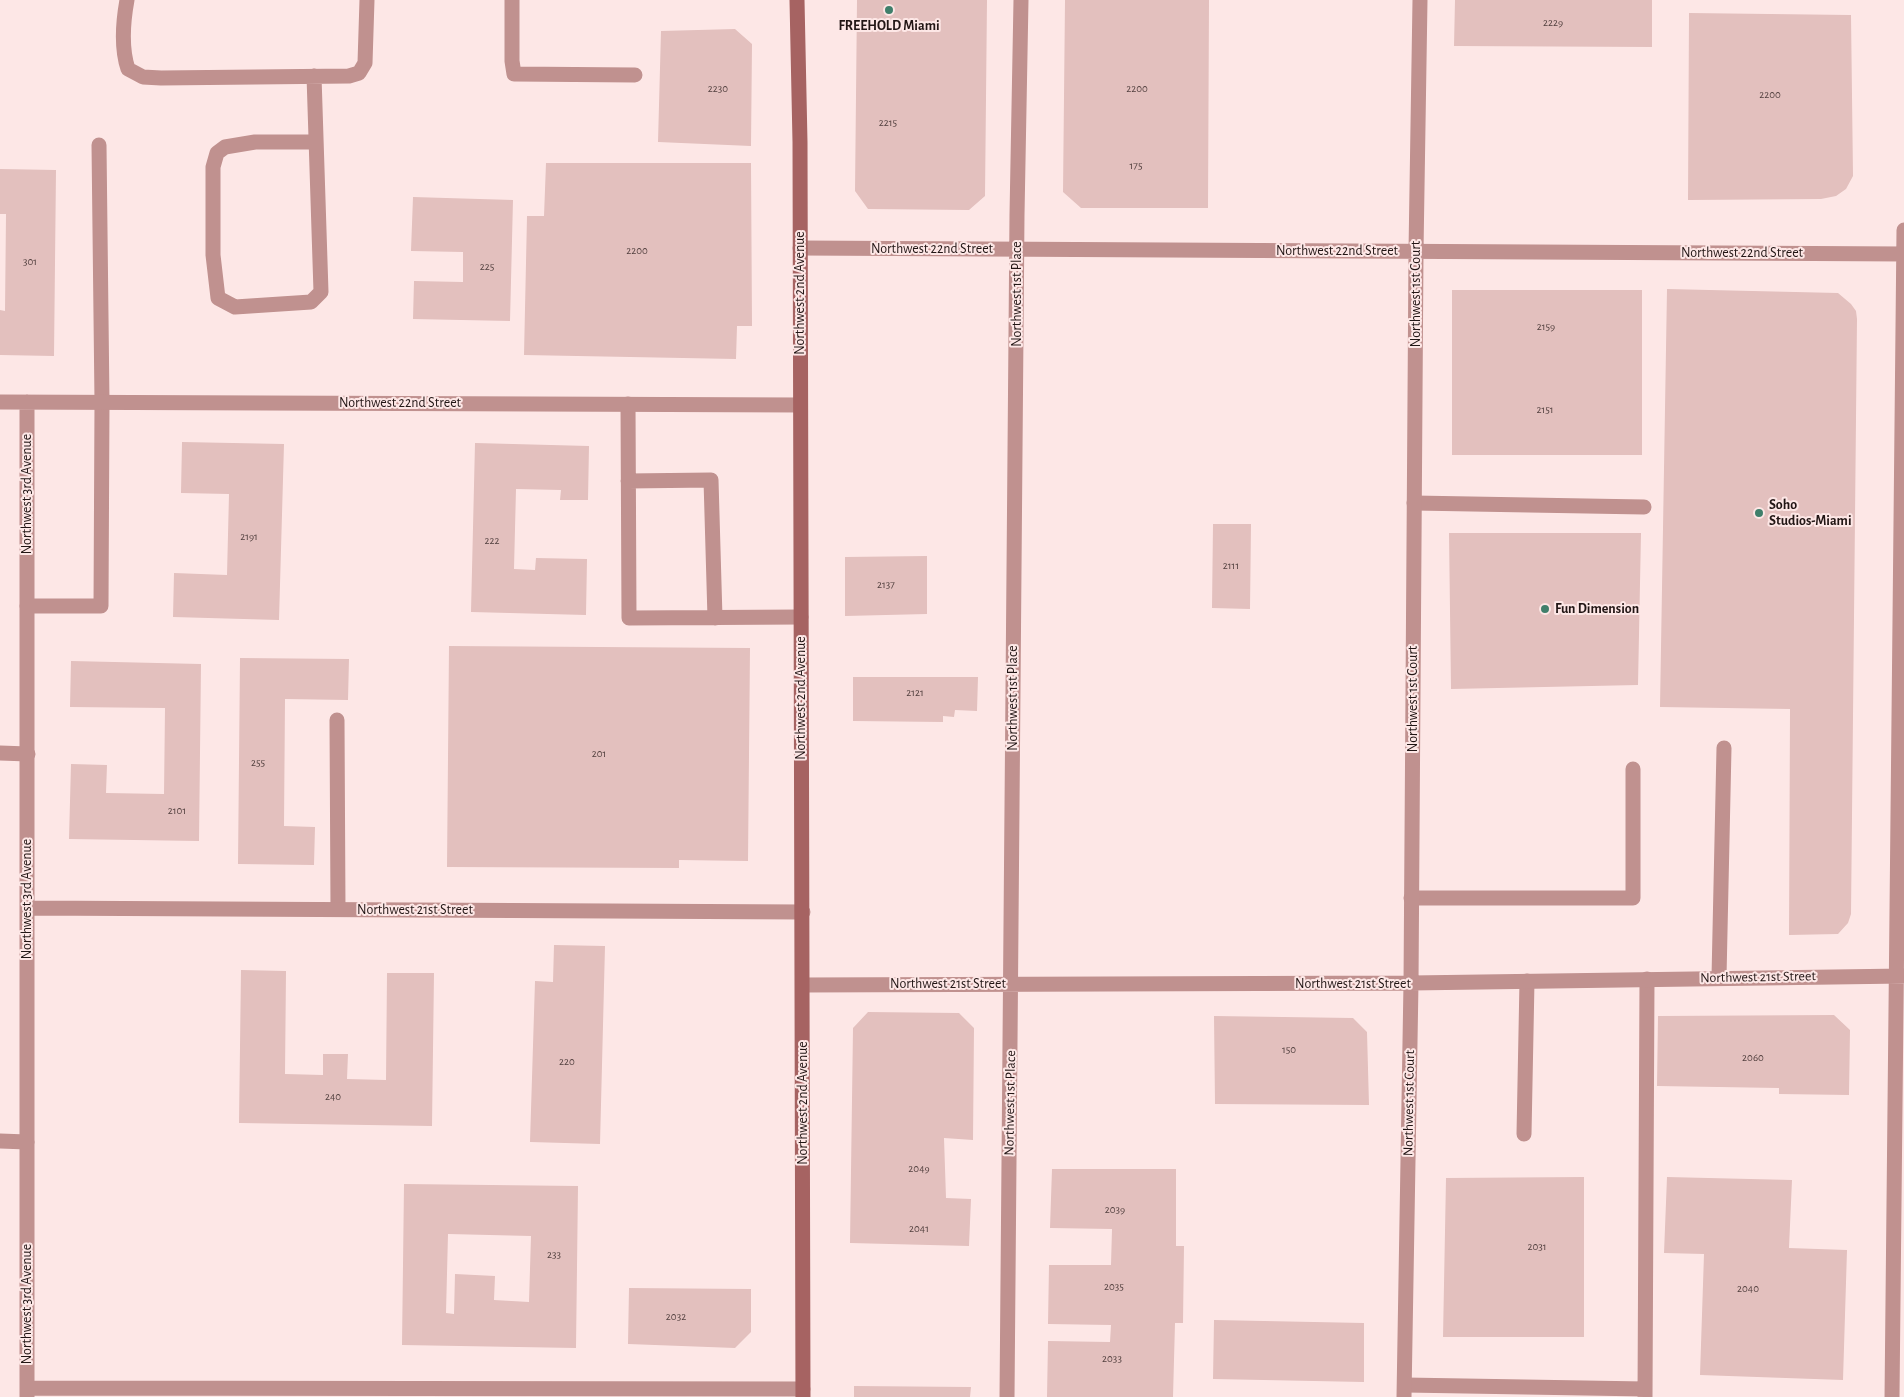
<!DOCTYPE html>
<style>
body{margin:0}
canvas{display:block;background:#fde7e6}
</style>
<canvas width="1904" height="1397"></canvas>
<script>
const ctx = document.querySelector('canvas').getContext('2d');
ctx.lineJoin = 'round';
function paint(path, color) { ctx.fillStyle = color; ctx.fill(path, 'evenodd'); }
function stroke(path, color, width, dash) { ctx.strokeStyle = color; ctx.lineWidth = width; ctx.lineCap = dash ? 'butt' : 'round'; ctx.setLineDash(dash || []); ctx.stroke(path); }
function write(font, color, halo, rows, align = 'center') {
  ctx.font = font + ' "Alegreya Sans",sans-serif'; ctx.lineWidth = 4; ctx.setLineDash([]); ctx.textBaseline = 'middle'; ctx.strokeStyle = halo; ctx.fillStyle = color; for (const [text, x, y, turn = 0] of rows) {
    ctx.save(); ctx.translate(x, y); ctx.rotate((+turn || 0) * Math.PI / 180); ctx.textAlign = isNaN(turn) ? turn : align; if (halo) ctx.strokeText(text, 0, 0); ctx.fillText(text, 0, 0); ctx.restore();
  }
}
paint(new Path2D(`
 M857 0H987L985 196 969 210 868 209 855 191Z
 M1065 0H1209L1208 208H1081L1063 192Z
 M1455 0H1652V47L1454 46Z
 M1689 13 1851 15 1853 176 1846 189 1836 196 1821 199 1688 200Z
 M735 29 752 44 751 146 658 142 661 31Z
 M546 163H751L752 326H737L736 359 524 355 527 216H544Z
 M0 169 56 170 54 356 0 355V310L5 311 6 214H0Z
 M413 197 513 200 510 321 413 319 414 281 463 282V252L411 251Z
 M1667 289 1838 293 1851 304 1856 311 1857 319 1851 914 1848 923 1838 934 1789 935 1790 709 1660 707Z
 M1452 290H1642V455H1452Z
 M182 442 284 444 279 620 173 617 174 573 227 575 229 494 181 493Z
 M475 443 589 446 588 500H560L561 490 516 489 514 569 535 570 536 558 587 559 586 615 471 612Z
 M1213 524H1251L1250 609 1212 608Z
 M1449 533H1641L1638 685 1451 689Z
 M927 556V614L845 616V557Z
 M449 646 750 648 748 861 679 860V868L447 867Z
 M240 658 349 659 348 700 285 699 284 826 315 827 314 865 238 864Z
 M71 661 201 664 199 841 69 839 71 764 107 765 106 793 164 794 165 708 70 707Z
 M853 677H978L977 711 955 710 954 717 943 716V722L853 721Z
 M554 945 605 946 600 1144 530 1142 535 981 553 982Z
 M241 970 286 971 285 1074 323 1075V1054H348L347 1079 386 1080 387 973H434L432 1126 239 1123Z
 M868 1012 959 1013 974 1028 973 1140 944 1138 946 1198 971 1199 969 1246 850 1243 853 1028Z
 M1834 1015 1850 1030 1849 1095 1779 1094V1088L1657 1086 1658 1016Z
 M1214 1016 1353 1018 1367 1032 1369 1105 1215 1104Z
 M1052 1169H1176V1246H1184L1183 1323H1175L1173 1397H1047L1048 1341 1110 1342 1111 1325 1048 1324 1049 1265H1111L1112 1229 1050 1228Z
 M1584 1177V1337H1443L1446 1178Z
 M1667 1177 1792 1180 1789 1248 1847 1250 1843 1380 1700 1375 1704 1254 1664 1253Z
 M404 1184 578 1186 576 1348 402 1345ZM448 1234 531 1236 529 1302 494 1300 495 1276 455 1274 454 1314 446 1313Z
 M629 1288 751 1289V1332L735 1348 628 1344Z
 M1214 1320 1364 1323V1382L1213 1379Z
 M854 1386 971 1387 970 1397H854Z`), '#e3c0be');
stroke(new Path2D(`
 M127 0C123 22 121 48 128 69L143 77 161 78 349 76 359 73 365 63 367 0
 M512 0V61L514 74 635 75
 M314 76 321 292 311 302 235 307 218 298 213 255V167L217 153 225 147 255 142H316
 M628 404 629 618 801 617
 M628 481 711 480 715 618
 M1414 503 1644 507
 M27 606H101L102 402 99 145
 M337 720 338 909
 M0 753 28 754
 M1411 898H1633V769
 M1719 977 1724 748
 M1524 1134 1527 981
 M0 1141 27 1142
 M1405 1385 1645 1389
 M1645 1397 1647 979`), '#c0918f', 15);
stroke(new Path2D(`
 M800 248 1904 254
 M0 402 800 405
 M27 402V1397
 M27 908 803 912
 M803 985 1411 983 1904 976
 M27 1388 803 1389
 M1007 1397 1017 215 1021 0
 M1404 1397 1411 983 1416 251 1420 0
 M1892 1397 1904 230`), '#c0918f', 15);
stroke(new Path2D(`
 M797 0 800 142 803 1397`), '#a66362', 15);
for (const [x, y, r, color] of [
 [889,10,5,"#407f6b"],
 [1759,513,5,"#407f6b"],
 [1545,609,5,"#407f6b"]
]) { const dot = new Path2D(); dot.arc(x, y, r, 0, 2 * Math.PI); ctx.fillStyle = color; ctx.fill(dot); stroke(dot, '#fde7e6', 2); }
write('11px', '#52403f', null, [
 ["2229",1553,23],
 ["2230",718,89],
 ["2200",1137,89],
 ["2200",1770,95],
 ["2215",888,123],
 ["175",1136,166],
 ["2200",637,251],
 ["301",30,262],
 ["225",487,267],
 ["2159",1546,327],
 ["2151",1545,410],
 ["2191",249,537],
 ["222",492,541],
 ["2111",1231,566],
 ["2137",886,585],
 ["2121",915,693],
 ["201",599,754],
 ["255",258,763],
 ["2101",177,811],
 ["150",1289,1050],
 ["2060",1753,1058],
 ["220",567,1062],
 ["240",333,1097],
 ["2049",919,1169],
 ["2039",1115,1210],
 ["2041",919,1229],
 ["2031",1537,1247],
 ["233",554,1255],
 ["2035",1114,1287],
 ["2040",1748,1289],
 ["2032",676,1317],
 ["2033",1112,1359]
]);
write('bold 14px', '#221615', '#fde7e6', [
 ["FREEHOLD Miami",889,26,"center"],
 ["Soho",1769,505],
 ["Studios-Miami",1769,521],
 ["Fun Dimension",1555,609]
], 'left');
write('14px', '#221615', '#fde7e6', [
 ["Northwest 22nd Street",932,249],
 ["Northwest 22nd Street",1337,251],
 ["Northwest 22nd Street",1742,253],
 ["Northwest 2nd Avenue",800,293,-90],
 ["Northwest 1st Place",1017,294,-90],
 ["Northwest 1st Court",1416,294,-90],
 ["Northwest 22nd Street",400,403],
 ["Northwest 3rd Avenue",27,494,-90],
 ["Northwest 2nd Avenue",801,698,-90],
 ["Northwest 1st Place",1013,698,-90],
 ["Northwest 1st Court",1413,699,-90],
 ["Northwest 3rd Avenue",27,899,-90],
 ["Northwest 21st Street",415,910],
 ["Northwest 21st Street",1758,977,-1],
 ["Northwest 21st Street",948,984],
 ["Northwest 21st Street",1353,984],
 ["Northwest 2nd Avenue",803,1103,-90],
 ["Northwest 1st Place",1010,1103,-89],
 ["Northwest 1st Court",1409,1103,-89],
 ["Northwest 3rd Avenue",27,1304,-90]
]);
</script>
